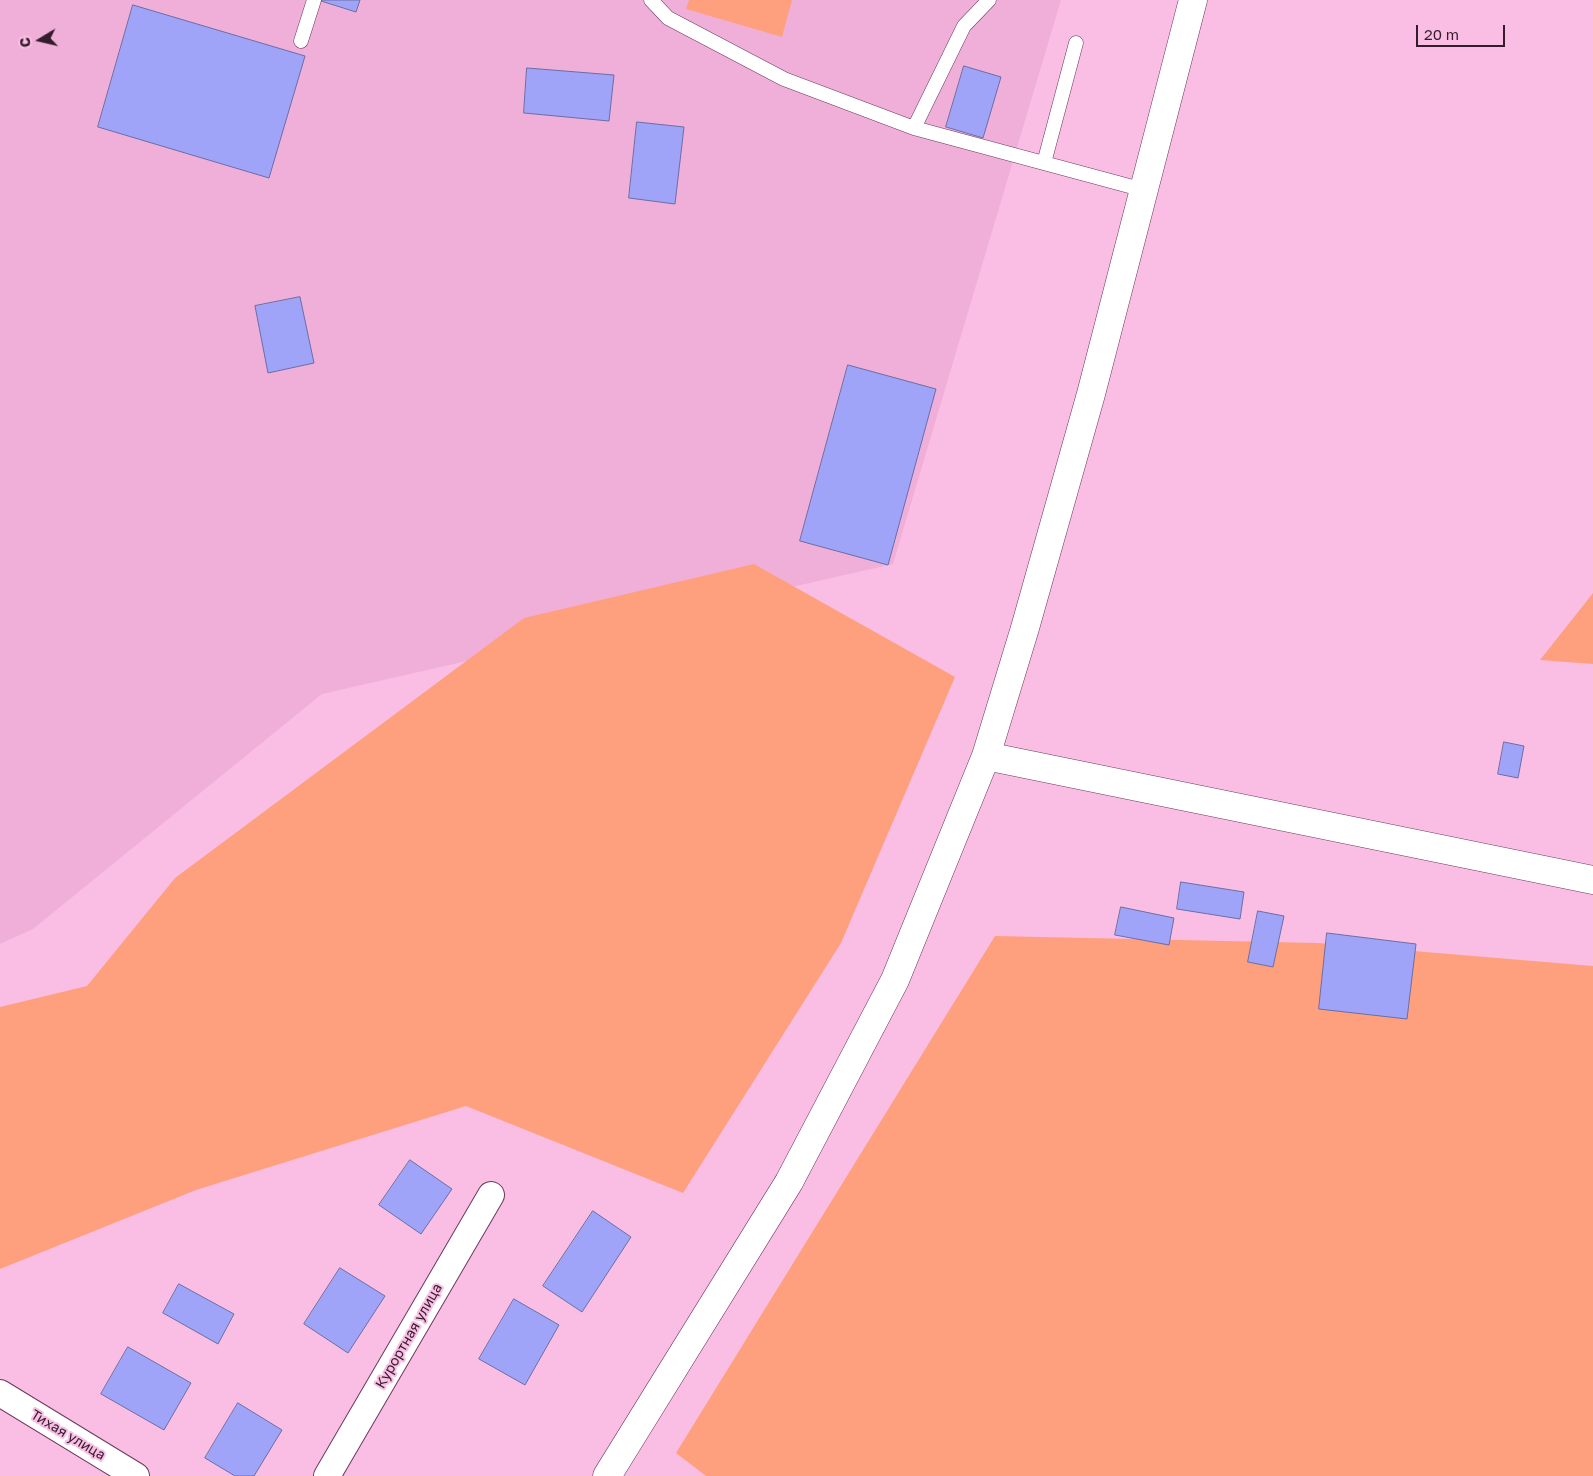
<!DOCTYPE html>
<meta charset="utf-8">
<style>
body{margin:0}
#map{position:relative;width:1593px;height:1476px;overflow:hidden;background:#fabee4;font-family:"Golos Text",sans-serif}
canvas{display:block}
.north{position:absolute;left:15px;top:15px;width:50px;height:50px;-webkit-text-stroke:4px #fabee4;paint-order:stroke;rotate:261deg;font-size:14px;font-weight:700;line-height:20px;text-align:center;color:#331d2c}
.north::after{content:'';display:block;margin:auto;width:18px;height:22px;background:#331d2c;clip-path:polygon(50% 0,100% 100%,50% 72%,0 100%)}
.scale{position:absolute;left:1416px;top:25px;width:89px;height:22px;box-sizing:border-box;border:2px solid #331d2c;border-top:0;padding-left:6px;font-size:15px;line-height:18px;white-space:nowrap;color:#331d2c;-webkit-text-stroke:4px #fabee4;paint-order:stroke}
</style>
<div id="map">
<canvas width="1593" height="1476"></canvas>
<div class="north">С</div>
<div class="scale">20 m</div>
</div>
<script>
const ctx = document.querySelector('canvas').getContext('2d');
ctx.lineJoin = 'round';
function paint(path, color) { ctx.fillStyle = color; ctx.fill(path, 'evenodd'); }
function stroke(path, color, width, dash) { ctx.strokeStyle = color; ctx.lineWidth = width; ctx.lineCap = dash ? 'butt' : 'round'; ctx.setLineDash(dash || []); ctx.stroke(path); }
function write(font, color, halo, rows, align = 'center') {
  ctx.font = font + ' "Golos Text",sans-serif'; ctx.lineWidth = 4; ctx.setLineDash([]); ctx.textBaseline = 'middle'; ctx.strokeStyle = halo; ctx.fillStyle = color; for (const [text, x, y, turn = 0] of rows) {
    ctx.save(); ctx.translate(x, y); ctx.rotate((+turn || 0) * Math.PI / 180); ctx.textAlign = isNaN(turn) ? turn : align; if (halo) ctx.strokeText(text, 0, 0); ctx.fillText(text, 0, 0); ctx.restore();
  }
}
paint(new Path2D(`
 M0 0H1061L893 564 322 694 33 929 0 944Z`), '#f0afd8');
paint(new Path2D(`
 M689 0H792L782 37 686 9Z
 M754 564 955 677 841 943 683 1193 466 1106 196 1190 0 1269V1007L87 986 175 878 524 618Z
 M1593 593V664L1540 660Z
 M995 936 1318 943 1593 966V1476H706L676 1453Z`), '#fea07e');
const building = new Path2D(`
 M321 0H360L356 12 321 1Z
 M133 5 305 56 269 178 98 127Z
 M964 66 1001 77 983 138 946 127Z
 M527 68 614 75 609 121 524 113Z
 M637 122 684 127 675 204 629 198Z
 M300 297 314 363 268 373 255 306Z
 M848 365 936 389 888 565 800 541Z
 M1504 742 1524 746 1518 778 1498 774Z
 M1181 882 1244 892 1240 919 1177 909Z
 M1121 907 1174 918 1169 945 1115 935Z
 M1258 911 1284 916 1273 967 1248 962Z
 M1327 933 1416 944 1407 1019 1319 1009Z
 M410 1160 452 1189 421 1234 379 1205Z
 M593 1211 631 1237 582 1312 543 1286Z
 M340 1268 385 1296 348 1353 304 1324Z
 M179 1284 234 1314 218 1344 163 1313Z
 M514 1299 559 1325 525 1385 479 1359Z
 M128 1347 191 1383 164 1430 101 1394Z
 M238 1403 282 1430 254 1476H235L205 1458Z`);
paint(building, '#9fa4f9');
stroke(building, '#6a6ea4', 1);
const lane = new Path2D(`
 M651 0 668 18 784 79 914 128 964 26 989 0
 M301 41 314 0
 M914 128 1144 190
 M1044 163 1076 43`);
const street = new Path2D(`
 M0 1393 136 1476
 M327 1476 491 1195`);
const secondary = new Path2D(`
 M986 756 1593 880
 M607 1476 789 1182 895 980 986 756 1025 628 1091 394 1193 0`);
stroke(lane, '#6b3a5b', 15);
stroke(street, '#6b3a5b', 28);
stroke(secondary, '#6b3a5b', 29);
stroke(lane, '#fff', 14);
stroke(street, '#fff', 26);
stroke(secondary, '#fff', 28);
write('14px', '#331d2c', '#fabee4', [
 ["Курортная улица",409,1336,-60],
 ["Тихая улица",68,1435,31]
]);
</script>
